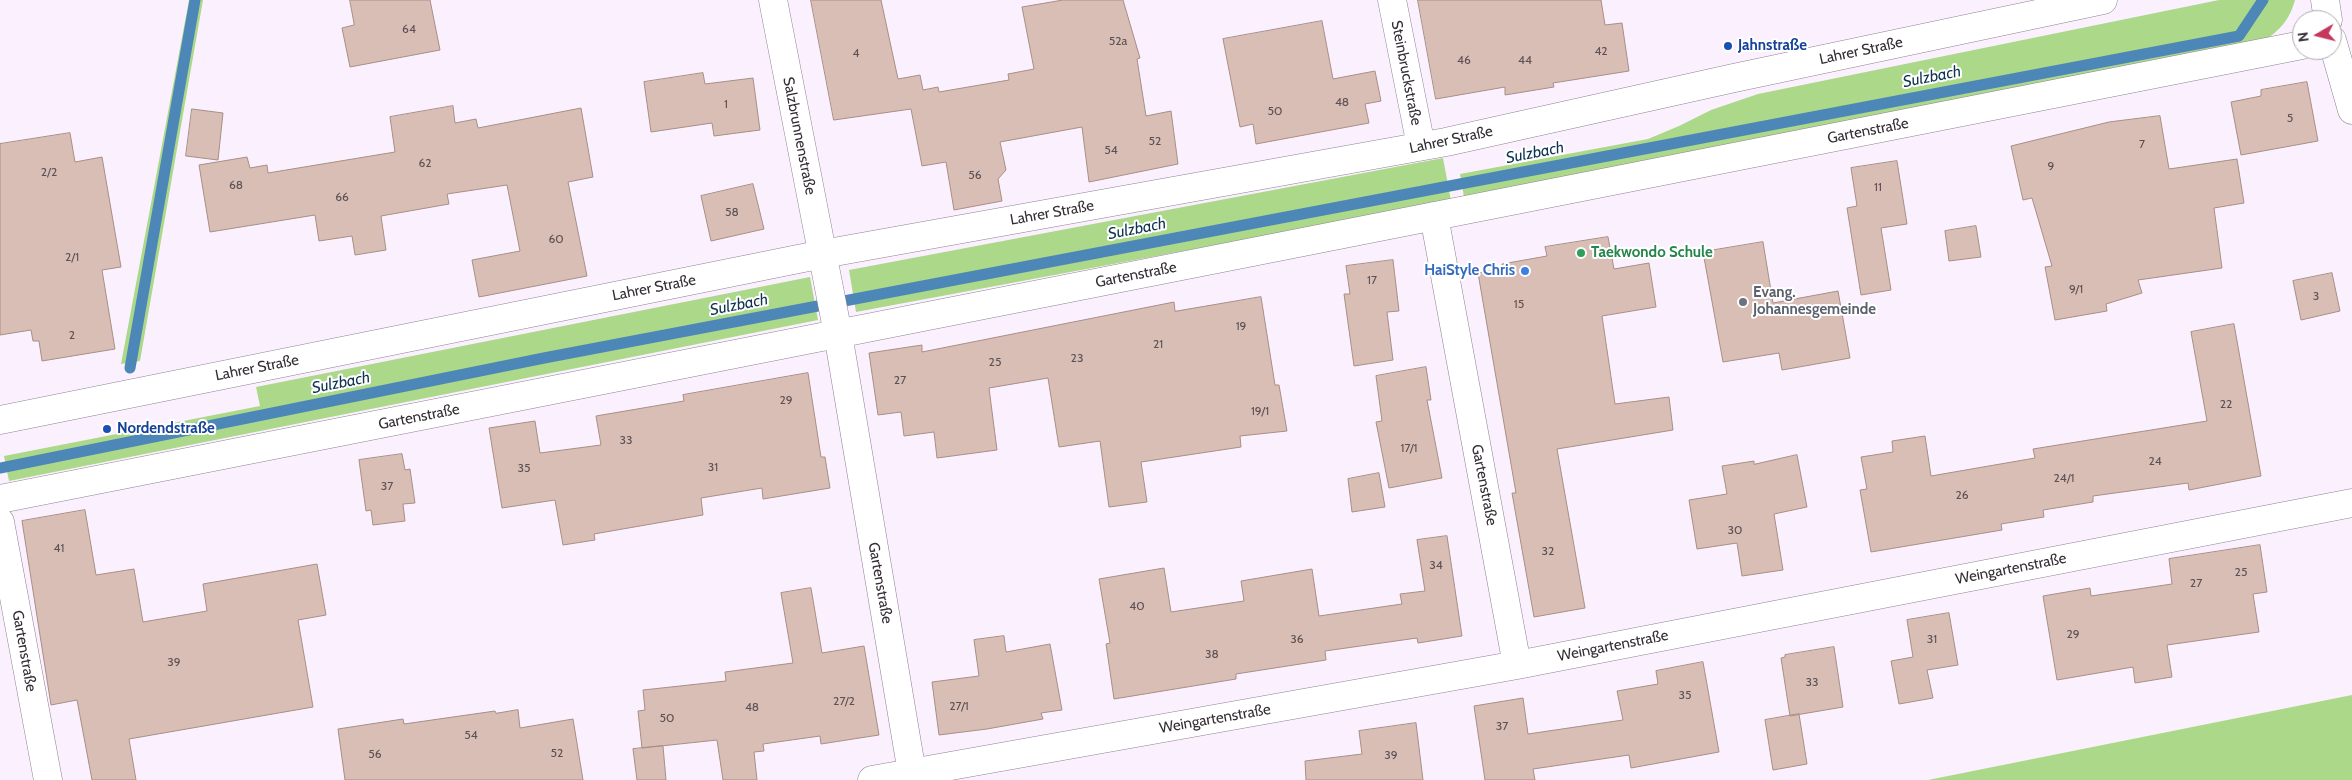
<!DOCTYPE html>
<meta charset="utf-8">
<style>
body{margin:0}
#map{position:relative;width:2352px;height:780px;overflow:hidden;background:#fbf1fe;font-family:Cabin,sans-serif}
canvas{display:block}
.north{position:absolute;left:2292px;top:10px;width:50px;height:50px;box-sizing:border-box;background:#fff;border:1px solid #adabae;border-radius:50%;rotate:262deg;font-size:14px;font-weight:700;line-height:20px;text-align:center;color:#332d34}
.north::after{content:'';display:block;margin:auto;width:18px;height:22px;background:#c6375d;clip-path:polygon(50% 0,100% 100%,50% 72%,0 100%)}
</style>
<div id="map">
<canvas width="2352" height="780"></canvas>
<div class="north">N</div>
</div>
<script>
const ctx = document.querySelector('canvas').getContext('2d');
ctx.lineJoin = 'round';
function paint(path, color) { ctx.fillStyle = color; ctx.fill(path, 'evenodd'); }
function stroke(path, color, width, dash) { ctx.strokeStyle = color; ctx.lineWidth = width; ctx.lineCap = dash ? 'butt' : 'round'; ctx.setLineDash(dash || []); ctx.stroke(path); }
function write(font, color, halo, rows, align = 'center') {
  ctx.font = font + ' Cabin,sans-serif'; ctx.lineWidth = 4; ctx.setLineDash([]); ctx.textBaseline = 'middle'; ctx.strokeStyle = halo; ctx.fillStyle = color; for (const [text, x, y, turn = 0] of rows) {
    ctx.save(); ctx.translate(x, y); ctx.rotate((+turn || 0) * Math.PI / 180); ctx.textAlign = isNaN(turn) ? turn : align; if (halo) ctx.strokeText(text, 0, 0); ctx.fillText(text, 0, 0); ctx.restore();
  }
}
paint(new Path2D(`
 M189 0H203L140 361 121 364Z
 M2219 0H2295C2289 22 2278 32 2259 44L1464 197 1460 174 1648 139 1679 126 1711 110 1758 94Z
 M1443 158 1451 201 856 312 849 270Z
 M810 277 818 320 9 481 4 456 260 406 256 387Z
 M2352 695V780H1928Z`), '#abd889');
stroke(new Path2D(`
 M130 368 195 0
 M0 468 544 358 2239 36 2263 0`), '#4c87b8', 11);
const building = new Path2D(`
 M350 0H430L440 50 350 67 342 28 354 25Z
 M811 0H881L898 79 920 75 923 90 938 87 939 92 1009 80 1008 74 1034 69 1022 7 1063 0H1123L1140 58 1137 59 1146 116 1171 111 1178 164 1089 182 1082 127 1000 142 1006 170 998 179 1002 201 954 210 946 162 922 166 911 109 834 120Z
 M1418 0H1601L1605 25 1622 23 1629 71 1553 83 1554 87 1505 95V87L1436 99Z
 M1322 21 1333 79 1375 71 1381 101 1365 104 1369 123 1256 144 1253 124 1240 127 1223 39Z
 M703 73 705 84 753 78 760 130 714 136 712 123 651 132 644 82Z
 M2307 82 2318 141 2241 155 2231 102 2261 96V90Z
 M453 106 455 123 476 119 478 128 581 108 593 177 568 182 587 276 479 297 472 260 520 251 507 185 447 194 449 204 381 216 386 250 355 255 352 236 319 241 315 215 210 232 199 165 247 157 250 168 267 165 268 173 395 152 390 117Z
 M192 109 223 113 218 160 186 156Z
 M2160 116 2169 169 2237 159 2244 203 2214 208 2222 268 2138 280 2142 293 2106 304 2107 311 2055 320 2045 267 2052 266 2032 198 2023 200 2011 146 2109 122Z
 M70 133 75 162 102 157 121 267 102 270 115 349 42 361 39 341H33L31 330 0 335V144Z
 M1897 161 1907 224 1881 228 1891 290 1861 295 1847 208 1857 206 1851 168Z
 M753 184 764 229 711 241 701 196Z
 M1976 226 1981 257 1949 261 1945 231Z
 M1608 237 1614 269 1649 263 1656 307 1602 316 1615 404 1669 397 1673 430 1557 449 1585 608 1534 617 1512 493H1516L1478 273 1503 269 1502 264 1547 256 1545 247Z
 M1763 242 1773 303 1838 291 1850 358 1782 370 1779 353 1723 362 1703 252Z
 M1393 260 1399 311 1387 312 1393 360 1354 366 1344 294H1350L1346 266Z
 M2332 273 2340 311 2301 320 2293 281Z
 M1261 297 1275 385H1279L1287 431 1240 436 1241 447 1141 462 1147 502 1109 507 1100 441 1059 447 1048 378 989 388 997 450 937 458 934 432 904 436 901 412 878 415 869 353 922 345V352L1174 302 1175 311Z
 M2234 324 2261 476 2189 490 2188 483 2093 496V502L2043 510 2044 517 2001 524 2002 530 1871 552 1860 490 1867 489 1861 457 1893 452 1892 441 1925 436 1931 476 2035 458 2033 449 2207 421 2191 332Z
 M1426 367 1431 400H1427L1442 478 1389 488 1376 422 1382 421 1376 376Z
 M808 373 821 457H825L830 488 763 499 762 488 701 498 703 515 594 534 595 540 563 545 555 500 502 508 489 428 535 421 540 453 601 445 596 416 684 401 683 395Z
 M402 454 405 470 410 469 415 503 403 504 405 521 373 525 371 510 366 511 359 460Z
 M1797 455 1807 507 1774 514 1783 570 1742 576 1737 543 1697 549 1689 500 1727 494 1722 466 1754 461V464Z
 M1379 473 1385 507 1352 512 1348 479Z
 M85 510 96 575 134 569 143 622 207 611 203 584 317 564 326 615 298 620 313 707 129 739 136 780H92L77 700 51 705 22 521Z
 M1447 536 1462 636 1418 643 1417 638 1325 651 1326 660 1236 674V679L1114 699 1106 644 1110 643 1099 579 1164 568 1171 612 1244 601 1241 581 1312 569 1319 616 1402 604 1400 594 1425 591 1417 540Z
 M2260 545 2267 592 2253 594 2259 632 2167 645 2172 677 2135 683 2133 667 2057 680 2043 596 2090 588 2091 596 2172 584 2169 559Z
 M811 588 822 653 864 646 879 735 821 744 820 736 763 744 764 751 754 752 757 780H723L717 740 642 748 638 711 645 710 643 690 726 681 725 672 793 663 781 593Z
 M1949 613 1958 665 1927 670 1933 698 1899 704 1891 661 1913 657 1907 620Z
 M1004 636 1006 652 1050 644 1062 710 1041 713 1043 719 987 729 939 735 932 682 979 676 974 640Z
 M1834 647 1843 707 1790 716 1781 658 1785 657V655Z
 M1703 662 1719 752 1631 768 1629 755 1533 769 1535 780H1485L1474 706 1523 698 1528 734 1623 720 1617 691 1658 684 1656 671Z
 M518 710 520 728 573 719 583 780H345L338 729 403 719 404 724 495 711 496 713Z
 M1799 714 1807 764 1773 770 1765 720Z
 M1416 723 1423 780H1306L1305 761 1362 754 1359 731Z
 M663 746 666 780H637L633 749Z`);
paint(building, '#d9beb6');
stroke(building, '#a78e86', 1);
const minor = new Path2D(`
 M773 0 838 334 912 773
 M1392 0 1421 146
 M2325 0 2328 20
 M2332 40 2352 110
 M1434 216 1517 665
 M0 420 823 254 1446 142 1734 78 2103 0
 M0 499 2302 45
 M0 522 48 780
 M872 780 1517 665 2352 503`);
stroke(minor, '#908295', 29);
stroke(minor, '#fff', 28);
for (const [x, y, r, color] of [
 [1728,46,5,"#1a4fb4"],
 [1581,253,5,"#2e9e5b"],
 [1525,271,5,"#3f7fe0"],
 [1743,302,5,"#6b7280"],
 [107,429,5,"#1a4fb4"]
]) { const dot = new Path2D(); dot.arc(x, y, r, 0, 2 * Math.PI); ctx.fillStyle = color; ctx.fill(dot); stroke(dot, '#fff', 2); }
write('12px', '#5c5154', null, [
 ["64",409,29],
 ["52a",1118,41],
 ["42",1601,51],
 ["4",856,53],
 ["46",1464,60],
 ["44",1525,60],
 ["48",1342,102],
 ["1",726,104],
 ["50",1275,111],
 ["5",2290,118],
 ["52",1155,141],
 ["7",2142,144],
 ["54",1111,150],
 ["62",425,163],
 ["9",2051,166],
 ["2/2",49,172],
 ["56",975,175],
 ["68",236,185],
 ["11",1878,187],
 ["66",342,197],
 ["58",732,212],
 ["60",556,239],
 ["2/1",72,257],
 ["17",1372,280],
 ["9/1",2076,289],
 ["3",2316,296],
 ["15",1519,304],
 ["19",1241,326],
 ["2",72,335],
 ["21",1158,344],
 ["23",1077,358],
 ["25",995,362],
 ["27",900,380],
 ["29",786,400],
 ["22",2226,404],
 ["19/1",1260,411],
 ["33",626,440],
 ["17/1",1409,448],
 ["24",2155,461],
 ["31",713,467],
 ["35",524,468],
 ["24/1",2064,478],
 ["37",387,486],
 ["26",1962,495],
 ["30",1735,530],
 ["41",59,548],
 ["32",1548,551],
 ["34",1436,565],
 ["25",2241,572],
 ["27",2196,583],
 ["40",1137,606],
 ["29",2073,634],
 ["36",1297,639],
 ["31",1932,639],
 ["38",1212,654],
 ["39",174,662],
 ["33",1812,682],
 ["35",1685,695],
 ["27/2",844,701],
 ["27/1",959,706],
 ["48",752,707],
 ["50",667,718],
 ["37",1502,726],
 ["54",471,735],
 ["52",557,753],
 ["56",375,754],
 ["39",1391,755]
]);
write('bold 15px', '#164399', '#fff', [
 ["Jahnstraße",1738,46],
 ["Nordendstraße",117,429]
], 'left');
write('15px', '#332d34', '#fff', [
 ["Lahrer Straße",1861,51,-12],
 ["Steinbruckstraße",1406,73,79],
 ["Gartenstraße",1868,131,-11],
 ["Salzbrunnenstraße",799,136,79],
 ["Lahrer Straße",1451,140,-12],
 ["Lahrer Straße",1052,213,-10],
 ["Gartenstraße",1136,275,-11],
 ["Lahrer Straße",654,288,-11],
 ["Lahrer Straße",257,368,-11],
 ["Gartenstraße",419,417,-11],
 ["Gartenstraße",1484,485,79],
 ["Weingartenstraße",2011,569,-11],
 ["Gartenstraße",880,583,80],
 ["Weingartenstraße",1613,646,-11],
 ["Gartenstraße",24,651,80],
 ["Weingartenstraße",1215,719,-10]
]);
write('bold 15px', '#27864d', '#fff', [
 ["Taekwondo Schule",1591,253]
], 'left');
write('bold 15px', '#366cbe', '#fff', [
 ["HaiStyle Chris",1515,271]
], 'right');
write('bold 15px', '#5b616d', '#fff', [
 ["Evang.",1753,293],
 ["Johannesgemeinde",1753,310]
], 'left');
write('italic 16px', '#103550', '#fff', [
 ["Sulzbach",1932,77,-11],
 ["Sulzbach",1535,153,-11],
 ["Sulzbach",1137,229,-11],
 ["Sulzbach",739,305,-11],
 ["Sulzbach",341,383,-11]
]);
</script>
